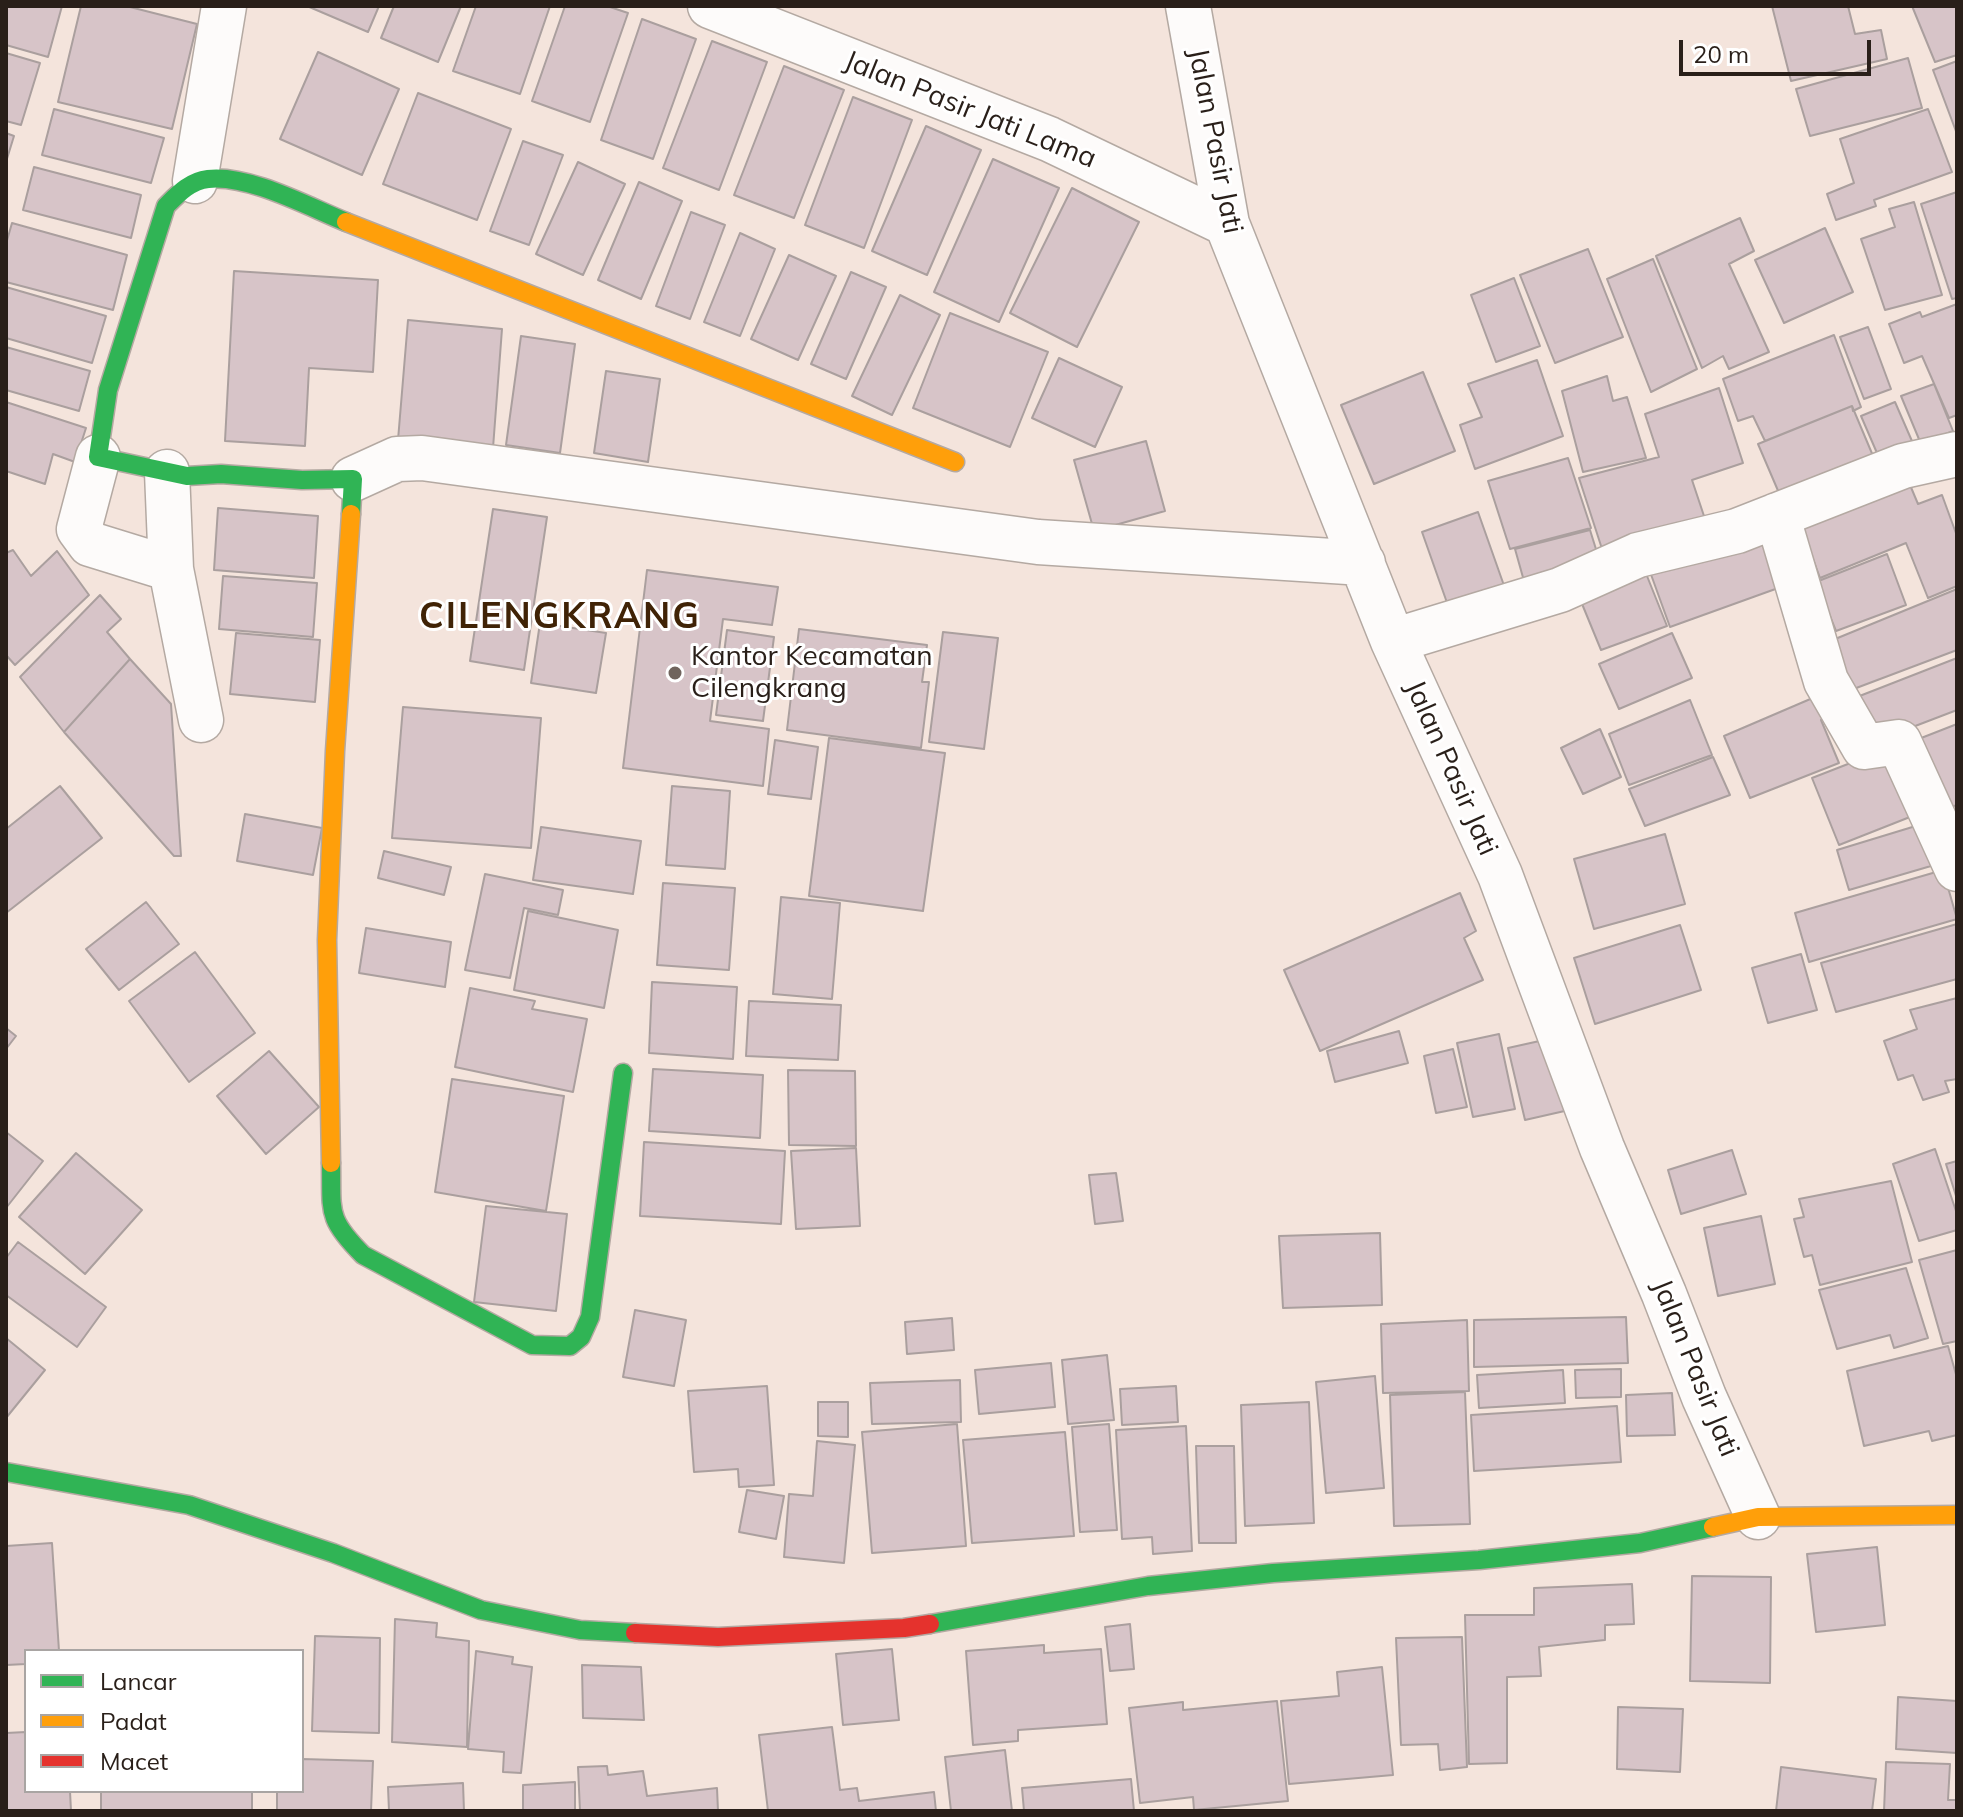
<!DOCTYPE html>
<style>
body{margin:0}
#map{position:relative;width:1963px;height:1817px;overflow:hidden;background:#f4e4dc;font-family:Mulish,sans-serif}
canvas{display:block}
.frame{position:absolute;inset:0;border:8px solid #291f19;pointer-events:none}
.legend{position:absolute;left:24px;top:1649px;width:280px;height:144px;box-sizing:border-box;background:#fff;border:2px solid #a9a5a3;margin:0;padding:10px 14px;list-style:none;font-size:24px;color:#291f19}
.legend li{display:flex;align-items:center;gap:16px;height:40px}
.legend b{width:40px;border:2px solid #a9a5a3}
.scale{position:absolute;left:1679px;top:40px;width:192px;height:36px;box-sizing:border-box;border:4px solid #291f19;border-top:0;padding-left:10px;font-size:24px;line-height:28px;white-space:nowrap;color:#291f19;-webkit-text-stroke:6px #fff;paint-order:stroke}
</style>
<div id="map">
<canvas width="1963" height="1817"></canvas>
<div class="frame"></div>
<ul class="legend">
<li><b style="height:10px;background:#30b455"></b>Lancar</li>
<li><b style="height:10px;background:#ff9f0a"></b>Padat</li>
<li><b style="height:10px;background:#e5322d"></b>Macet</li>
</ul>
<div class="scale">20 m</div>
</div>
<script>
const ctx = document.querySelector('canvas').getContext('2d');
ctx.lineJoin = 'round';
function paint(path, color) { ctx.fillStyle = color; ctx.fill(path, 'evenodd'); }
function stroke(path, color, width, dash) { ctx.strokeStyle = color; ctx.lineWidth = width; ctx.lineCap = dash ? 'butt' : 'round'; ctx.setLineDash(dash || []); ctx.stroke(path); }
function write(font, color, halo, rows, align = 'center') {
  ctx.font = font + ' Mulish,sans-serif'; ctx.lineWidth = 6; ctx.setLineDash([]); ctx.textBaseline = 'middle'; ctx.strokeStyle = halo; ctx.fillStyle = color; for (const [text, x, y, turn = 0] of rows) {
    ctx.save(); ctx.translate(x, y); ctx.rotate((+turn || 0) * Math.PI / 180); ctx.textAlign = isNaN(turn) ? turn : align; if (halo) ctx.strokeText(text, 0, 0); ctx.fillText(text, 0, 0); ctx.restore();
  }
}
const building = new Path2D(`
 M6 6H62L48 57 6 45Z
 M81 6H126L197 24 172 129 58 102Z
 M307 6H379L368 32Z
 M394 6H461L438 62 381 38Z
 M476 6H550L520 94 453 71Z
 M565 6H607L628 13 590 122 532 101Z
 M1772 6H1848L1855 34 1881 30 1887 59 1791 81Z
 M1912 6H1957V55L1935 62Z
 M642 19 696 39 653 159 601 140Z
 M712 41 767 62 719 190 663 168Z
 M318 52 399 89 362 175 280 139Z
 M6 53 40 63 21 125 6 121Z
 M1908 58 1922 108 1810 136 1796 89Z
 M1957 61V134L1933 70Z
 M784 66 844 90 794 218 734 195Z
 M418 93 511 129 477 220 383 184Z
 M853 97 912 120 864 248 805 225Z
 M54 109 164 138 151 183 42 155Z
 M1928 109 1952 172 1874 200 1876 206 1836 220 1827 194 1854 183 1840 139Z
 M926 126 981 150 927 275 872 251Z
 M6 133 14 136 6 162Z
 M523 141 563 155 529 245 490 231Z
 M993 159 1059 188 999 322 934 292Z
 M578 162 625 184 583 275 536 254Z
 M34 167 141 195 131 238 23 210Z
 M639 182 682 201 641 299 598 280Z
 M1072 188 1139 222 1077 347 1010 313Z
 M1957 192V298L1952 299 1921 204Z
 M1914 202 1942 295 1885 310 1861 239 1895 227 1889 209Z
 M691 212 725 225 690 319 656 306Z
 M1740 218 1754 251 1729 264 1769 352 1729 369 1723 356 1702 368 1656 256Z
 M12 223 127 255 113 310 6 282V244Z
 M1825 228 1853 292 1784 323 1755 260Z
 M740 233 775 249 740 336 704 322Z
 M1588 249 1623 337 1555 363 1520 275Z
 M789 255 836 276 798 360 751 339Z
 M1653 259 1697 369 1651 392 1607 279Z
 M234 271 378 280 373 372 309 368 305 446 225 441Z
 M851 272 886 287 846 379 811 364Z
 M1514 278 1540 346 1496 362 1471 295Z
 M6 287 106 316 92 363 6 338Z
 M900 295 940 315 892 415 852 396Z
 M1957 304V415L1949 418 1922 356 1904 363 1889 324 1920 312 1922 317Z
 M950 313 1048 352 1010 447 913 408Z
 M408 320 502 329 493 448 398 440Z
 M1868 327 1891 389 1864 399 1840 337Z
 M1834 335 1861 407 1853 411 1852 406 1765 441 1753 416 1738 421 1723 379Z
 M521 336 575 344 560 453 506 445Z
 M6 347 90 371 79 411 6 390Z
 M1059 358 1122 387 1095 447 1032 418Z
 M1537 360 1563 436 1475 469 1460 425 1482 417 1468 384Z
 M606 371 660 379 648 462 594 453Z
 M1423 372 1455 451 1374 484 1341 405Z
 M1607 376 1613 401 1627 397 1646 458 1583 472 1562 391Z
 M1934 384 1953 431 1921 444 1901 396Z
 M1719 388 1743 463 1692 480 1706 522 1604 555 1579 478 1659 457 1645 414Z
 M6 402 86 428 75 462 53 454 45 484 6 471Z
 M1895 402 1915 448 1880 460 1861 416Z
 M1852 406 1876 463 1782 500 1758 444Z
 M1146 441 1165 511 1094 531 1074 460Z
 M1568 458 1591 528 1510 549 1488 481Z
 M1905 473 1918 504 1942 495 1957 536V586L1928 598 1906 543 1820 578 1796 513Z
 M218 508 318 516 314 578 214 570Z
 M493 509 547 517 524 670 470 661Z
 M1478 512 1507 594 1451 614 1422 532Z
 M1756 529 1781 587 1670 627 1649 569Z
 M1590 530 1600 562 1524 581 1515 549Z
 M13 550 31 576 57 551 89 595 15 665 6 655V553Z
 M1887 554 1906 605 1836 631 1816 582Z
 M1641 561 1667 626 1601 650 1580 599Z
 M647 570 778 587 772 625 723 619 710 721 769 729 763 786 623 768Z
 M223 576 317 583 313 637 219 629Z
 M1957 589V650L1843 693 1823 644Z
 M100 595 121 619 107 632 130 659 64 732 20 677Z
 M540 623 606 633 596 693 531 683Z
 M799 629 927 645 922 682H929L921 748 787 730Z
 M727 630 774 637 763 721 716 715Z
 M943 632 998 638 984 749 929 742Z
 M236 633 320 640 315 702 230 694Z
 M1672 633 1692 678 1619 709 1599 664Z
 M1957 658V710L1876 741 1857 697Z
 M130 659 171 704 181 856H174L64 732Z
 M1822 694 1831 716 1821 720 1839 763 1750 798 1724 736Z
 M1690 700 1712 755 1629 785 1609 734Z
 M403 707 541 718 531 848 392 838Z
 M1957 724V805L1937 812 1911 742Z
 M1600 729 1621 777 1583 794 1561 748Z
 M829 738 945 753 923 911 809 896Z
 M775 740 818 747 811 799 768 794Z
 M1889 748 1915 815 1839 845 1812 778Z
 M1713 757 1730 795 1645 826 1629 789Z
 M60 786 102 838 6 913V829Z
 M672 786 730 791 725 869 666 865Z
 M245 814 322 828 313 875 237 861Z
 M1919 825 1931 866 1849 890 1837 850Z
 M541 827 641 841 633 894 533 880Z
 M1665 834 1685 904 1594 929 1574 859Z
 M384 851 451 867 444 895 378 878Z
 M1943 870 1957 919 1809 962 1795 913Z
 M485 874 563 890 558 915 524 908 510 978 465 970Z
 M663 883 735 888 729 970 657 965Z
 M1460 893 1476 931 1464 938 1483 980 1320 1051 1284 970Z
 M781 897 840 903 832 999 773 994Z
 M146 902 179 944 119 990 86 949Z
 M528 911 618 930 604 1008 514 990Z
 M1957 924V979L1836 1012 1821 963Z
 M1680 925 1701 990 1595 1024 1574 958Z
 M366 928 451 942 445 987 359 973Z
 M195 952 255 1033 189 1082 129 1001Z
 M1801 954 1817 1010 1768 1023 1752 968Z
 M652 982 737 987 733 1059 649 1053Z
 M470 988 535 1001 532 1009 587 1019 573 1092 455 1067Z
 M1957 998V1079L1945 1081 1949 1092 1923 1100 1913 1075 1898 1080 1884 1041 1917 1029 1910 1010Z
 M749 1001 841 1005 838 1060 746 1056Z
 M6 1028 16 1036 6 1049Z
 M1399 1031 1408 1063 1335 1082 1327 1051Z
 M1499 1034 1515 1109 1473 1117 1457 1043Z
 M1553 1038 1569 1110 1525 1120 1508 1048Z
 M1453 1049 1467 1107 1436 1113 1424 1056Z
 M269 1051 319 1107 266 1154 217 1096Z
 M653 1069 763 1075 760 1138 649 1131Z
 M788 1070 855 1071 856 1146 789 1145Z
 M452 1079 564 1096 546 1211 435 1192Z
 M6 1132 43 1161 6 1208Z
 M644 1142 785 1151 781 1224 640 1216Z
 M856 1148 860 1226 796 1229 791 1151Z
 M1935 1149 1957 1214V1230L1919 1241 1893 1164Z
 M1732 1150 1746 1194 1681 1214 1668 1170Z
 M76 1153 142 1210 85 1274 19 1217Z
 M1957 1161V1196H1956L1946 1164Z
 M1116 1173 1123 1221 1095 1224 1089 1175Z
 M1891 1181 1912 1262 1820 1285 1812 1255 1804 1257 1794 1219 1804 1217 1799 1199Z
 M486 1206 567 1214 556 1311 474 1302Z
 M1761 1216 1775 1284 1718 1296 1704 1228Z
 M1380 1233 1382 1305 1283 1308 1279 1236Z
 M18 1242 106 1307 77 1347 6 1295V1258Z
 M1957 1250V1341L1943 1344 1919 1260Z
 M1906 1268 1928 1338 1894 1348 1890 1335 1837 1349 1819 1290Z
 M635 1310 686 1320 674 1386 623 1377Z
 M1626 1317 1628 1363 1474 1367V1320Z
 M952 1318 954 1350 907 1354 905 1322Z
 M1467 1320 1469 1391 1383 1393 1381 1324Z
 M6 1338 45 1370 6 1418Z
 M1948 1346 1957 1378V1435L1932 1441 1929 1431 1864 1446 1847 1371Z
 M1107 1355 1114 1420 1068 1424 1062 1360Z
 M1051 1363 1055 1407 979 1414 975 1370Z
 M1621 1369V1397L1576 1398 1575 1370Z
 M1563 1370 1565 1403 1479 1408 1477 1375Z
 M1375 1376 1384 1488 1326 1493 1316 1382Z
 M960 1380 961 1422 872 1424 870 1383Z
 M767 1386 774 1485 739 1487 738 1469 694 1472 688 1391Z
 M1176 1386 1178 1422 1122 1425 1120 1389Z
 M1465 1392 1470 1524 1394 1526 1390 1395Z
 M1672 1393 1675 1435 1627 1436 1626 1395Z
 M818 1402H848V1437L818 1436Z
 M1309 1402 1314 1523 1245 1526 1241 1405Z
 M1617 1406 1621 1462 1474 1471 1471 1415Z
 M957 1424 966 1546 872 1553 862 1432Z
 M1109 1424 1117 1530 1080 1532 1072 1427Z
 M1186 1426 1192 1551 1153 1554 1152 1537 1122 1539 1116 1430Z
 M1065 1432 1074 1536 972 1543 963 1440Z
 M817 1441 855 1445 844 1563 784 1557 789 1494 813 1496Z
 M1196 1446H1234L1236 1543H1199Z
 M747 1490 784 1496 776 1539 739 1532Z
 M52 1543 59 1651H26V1664L6 1665V1546Z
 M1877 1547 1885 1625 1816 1632 1807 1554Z
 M1692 1576 1771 1577 1770 1683 1690 1681Z
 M1632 1584 1634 1624 1605 1625V1640L1539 1647 1541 1676 1507 1677V1763L1469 1764 1465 1615H1534V1588Z
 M395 1619 437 1623 436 1637 469 1641 467 1747 392 1742Z
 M1130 1624 1134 1669 1110 1671 1105 1627Z
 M315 1636 380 1638 379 1733 312 1731Z
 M1462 1637 1467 1767 1440 1770 1438 1744 1401 1745 1396 1638Z
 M1044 1645V1653L1101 1649 1107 1724 1018 1730V1741L973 1745 966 1651Z
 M892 1649 899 1720 843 1725 836 1654Z
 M476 1651 513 1657 512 1664 532 1667 521 1773 503 1772 504 1752 468 1749Z
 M582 1665 641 1667 644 1720 583 1718Z
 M1382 1667 1393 1775 1289 1784 1281 1701 1339 1696 1337 1672Z
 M1898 1697 1957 1701V1753L1896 1749Z
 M1277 1701 1288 1801 1194 1810 1193 1797 1140 1803 1129 1708 1183 1702V1710Z
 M1618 1707 1683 1709 1680 1772 1617 1769Z
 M832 1727 840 1790 857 1788 859 1801 934 1792 936 1811H768L759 1735Z
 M26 1732V1791H70L71 1811H6V1733Z
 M1005 1750 1012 1811H951L945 1757Z
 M302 1759 373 1761 371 1811H277V1791H302Z
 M1886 1762 1950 1764 1948 1800H1957V1811H1884Z
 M607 1766 608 1775 643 1771 647 1796 717 1788 718 1811H580L578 1767Z
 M1781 1767 1876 1779 1872 1811H1776Z
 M1131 1779 1134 1811H1024L1022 1788Z
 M575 1782V1811H523V1785Z
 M463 1783 464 1811H389L388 1787Z
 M101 1791H252V1811H101Z`);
paint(building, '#d7c4c8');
stroke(building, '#aa9f9e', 2);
const street = new Path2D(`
 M710 6 1049 139 1227 224
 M1188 6 1227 224 1393 641 1500 875 1602 1148 1664 1294 1704 1397 1758 1517
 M195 181 224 6
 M98 457 79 529 90 544 171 569
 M167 472 171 569 201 720
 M353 479 397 459 422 458 1038 542 1363 563
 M1777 515 1826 681 1864 747 1899 742 1957 869
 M1393 641 1560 590 1638 555 1737 531 1903 466 1957 454`);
const fast = new Path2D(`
 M346 222C309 207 248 174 208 179 190 181 178 194 166 206L108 390 98 457 187 476 221 474 302 480 353 479 351 514
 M331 1163C332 1212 326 1218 363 1255L532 1345 570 1346 581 1337 590 1317 623 1073
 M6 1472 189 1505 333 1553 481 1610 580 1630 635 1633
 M930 1624 1148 1586 1273 1573 1479 1560 1640 1543 1713 1527`);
const slow = new Path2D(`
 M346 222 955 462
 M331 1163 327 940 335 751 351 514
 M1713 1527 1758 1517 1957 1515`);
const jam = new Path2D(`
 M635 1633 718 1637 904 1628 930 1624`);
stroke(street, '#b4a9a2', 47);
stroke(fast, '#b4a9a2', 21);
stroke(slow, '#b4a9a2', 21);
stroke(jam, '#b4a9a2', 21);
stroke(street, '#fdfbfa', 44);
stroke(fast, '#30b455', 18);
stroke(slow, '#ff9f0a', 18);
stroke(jam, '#e5322d', 18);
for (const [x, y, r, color] of [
 [675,673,8,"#70645d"]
]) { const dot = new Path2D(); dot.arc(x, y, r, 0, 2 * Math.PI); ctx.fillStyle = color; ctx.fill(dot); stroke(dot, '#fff', 3); }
write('28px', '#291f19', '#fff', [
 ["Jalan Pasir Jati Lama",970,110,22],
 ["Jalan Pasir Jati",1215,141,79],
 ["Jalan Pasir Jati",1451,768,66],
 ["Jalan Pasir Jati",1695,1368,68]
]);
write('28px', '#291f19', '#fff', [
 ["Kantor Kecamatan",691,657],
 ["Cilengkrang",691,689]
], 'left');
ctx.letterSpacing = '2px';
write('bold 36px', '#402306', '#fff', [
 ["CILENGKRANG",560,617]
]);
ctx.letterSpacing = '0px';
</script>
